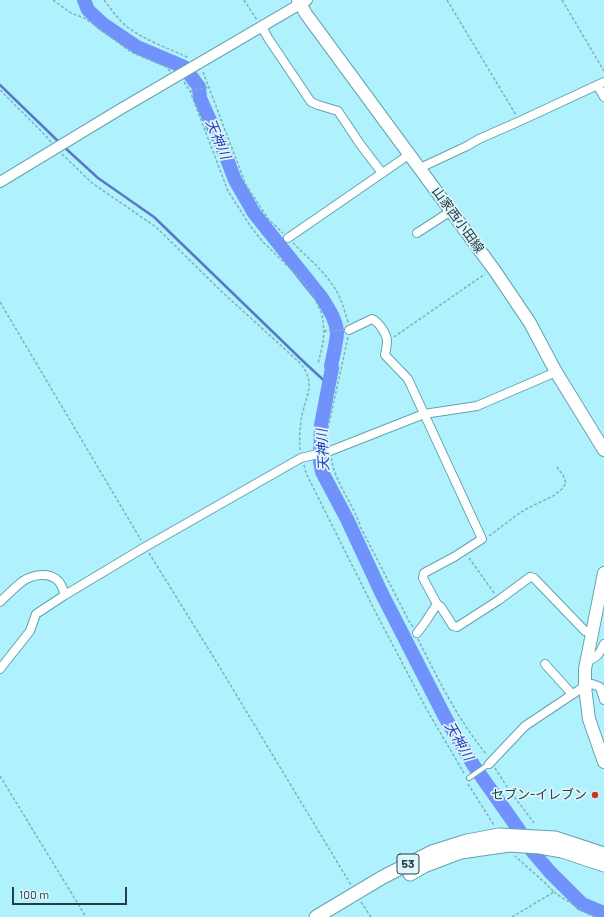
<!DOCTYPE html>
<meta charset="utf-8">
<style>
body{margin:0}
#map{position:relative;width:604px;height:917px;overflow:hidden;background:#aff1fc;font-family:Barlow,sans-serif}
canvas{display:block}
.scale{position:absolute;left:12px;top:887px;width:115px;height:18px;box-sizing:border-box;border:2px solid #254044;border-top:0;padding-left:5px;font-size:12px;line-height:14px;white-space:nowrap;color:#254044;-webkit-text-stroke:3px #ddf6fb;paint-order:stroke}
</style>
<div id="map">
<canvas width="604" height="917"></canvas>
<div class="scale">100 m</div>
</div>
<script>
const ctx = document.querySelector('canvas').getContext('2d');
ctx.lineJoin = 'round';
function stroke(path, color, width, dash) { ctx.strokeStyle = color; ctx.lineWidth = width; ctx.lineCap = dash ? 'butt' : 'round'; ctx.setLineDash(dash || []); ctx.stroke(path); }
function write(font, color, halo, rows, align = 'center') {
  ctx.font = font + ' Barlow,"Noto Sans JP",sans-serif'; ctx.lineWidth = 3.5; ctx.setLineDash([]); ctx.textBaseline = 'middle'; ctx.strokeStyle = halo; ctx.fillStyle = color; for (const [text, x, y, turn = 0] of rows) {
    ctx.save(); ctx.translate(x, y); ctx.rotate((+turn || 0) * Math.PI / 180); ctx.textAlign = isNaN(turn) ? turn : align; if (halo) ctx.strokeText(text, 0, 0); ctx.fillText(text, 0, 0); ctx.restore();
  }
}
stroke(new Path2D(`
 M0 85 60 143
 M63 146 98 178 154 217 306 364 329 385`), '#5a79c4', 2.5);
stroke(new Path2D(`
 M84 0 88 10 103 24 137 47 184 67 199 87 200 98 225 154 235 180 254 213 322 298C328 308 336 319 337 332 337 341 333 356 331 366L332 368 321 425 320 462 322 472 347 519 381 592 446 719 474 766 517 827 532 851 550 872 582 904 604 913`), '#7192fb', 14);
const service = new Path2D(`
 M469 778 489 764`);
const minor = new Path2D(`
 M262 27 268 38 311 102 318 105 338 111 360 144 382 173
 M597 85 604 97
 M420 168 467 146 479 139 520 121 604 82
 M417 233 451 211
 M288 238 410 154
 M349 330 372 319C378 321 387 334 387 341 387 345 386 350 385 355L408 379 427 420 482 539 454 557 424 573 423 578 437 604 441 607 453 626 457 627 499 600 530 577 534 578 585 631 592 633
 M0 602C7 595 15 587 23 581 32 575 47 572 56 579 61 582 63 589 65 595
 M417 633 424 624 437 604
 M587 662C598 656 599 655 604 644
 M545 664 572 694
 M0 669 30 631 36 614 65 595 145 547 301 458 330 451 424 414 477 406 556 372
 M489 764 525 726 579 690 592 684 600 687 604 700`);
const tertiary = new Path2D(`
 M0 182 119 110 307 0`);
const secondary = new Path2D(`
 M298 0 306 14 495 271 530 323 556 372 604 450
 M604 573 585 669V687L589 719 604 762`);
const primary = new Path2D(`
 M410 874 424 866 461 852 509 845 540 847 562 851 604 865
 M316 917 383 877 432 852 467 841 499 835 555 838 604 854`);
stroke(service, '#63a3ae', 6);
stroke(minor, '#63a3ae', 10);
stroke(tertiary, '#63a3ae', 12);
stroke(secondary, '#63a3ae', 14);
stroke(primary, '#63a3ae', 15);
stroke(new Path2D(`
 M53 0 71 13 84 18 93 24 131 52 166 67 170 71
 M104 0C111 9 117 18 126 26 144 40 168 48 189 58
 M244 0 257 20
 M447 0 516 115
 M562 0 604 71
 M203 72 246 185 269 220 283 233
 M184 82 190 91 228 191 251 227 263 242 303 281 312 293 322 314 324 331 323 343 318 364
 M0 90 44 134 51 142
 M190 91 210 87
 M62 154 92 183 156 227 221 291 300 363C316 383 307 393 302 415 300 427 299 438 300 450
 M293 243C307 257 323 270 334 287 341 297 344 310 348 322
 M0 302 141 540
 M324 331 342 330
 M394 337 485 274
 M327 443V433L348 337
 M331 458C336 485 353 503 361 528L409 621 413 627
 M304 465 306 473 377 615 427 710 464 773
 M489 536 521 512 534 505 553 496 562 489 566 483 563 475 556 466
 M149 553 216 661 351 885
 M469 558 495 594
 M418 639C438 679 458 720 487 755
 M495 768 507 787 534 823
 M0 776 86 917
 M468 784 494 825
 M554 892 561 897 593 917
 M361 902 371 917
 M512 917 554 892 544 882 515 856`), '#7db1ba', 1.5, [3, 2]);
stroke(service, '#fff', 4);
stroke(minor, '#fff', 8);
stroke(tertiary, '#fff', 10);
stroke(secondary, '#fff', 12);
stroke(primary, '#fff', 13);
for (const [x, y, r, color] of [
 [595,795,4,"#c5382c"]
]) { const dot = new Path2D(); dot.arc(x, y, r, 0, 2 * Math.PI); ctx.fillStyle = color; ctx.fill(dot); stroke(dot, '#ddf6fb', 1.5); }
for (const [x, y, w] of [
 [408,864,22]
]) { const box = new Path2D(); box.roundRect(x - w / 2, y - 10, w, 20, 3); ctx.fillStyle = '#ddf6fb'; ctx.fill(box); stroke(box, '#254044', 1); }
write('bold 12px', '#254044', null, [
 ["53",408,864]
]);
write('13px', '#254044', '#ddf6fb', [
 ["山家西小田線",458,220,54]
]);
write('13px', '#254044', '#ddf6fb', [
 ["セブン-イレブン",587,795]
], 'right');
write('italic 14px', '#293db5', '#ddf6fb', [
 ["天神川",218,139,67],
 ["天神川",323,450,-93],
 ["天神川",459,741,60]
]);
</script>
